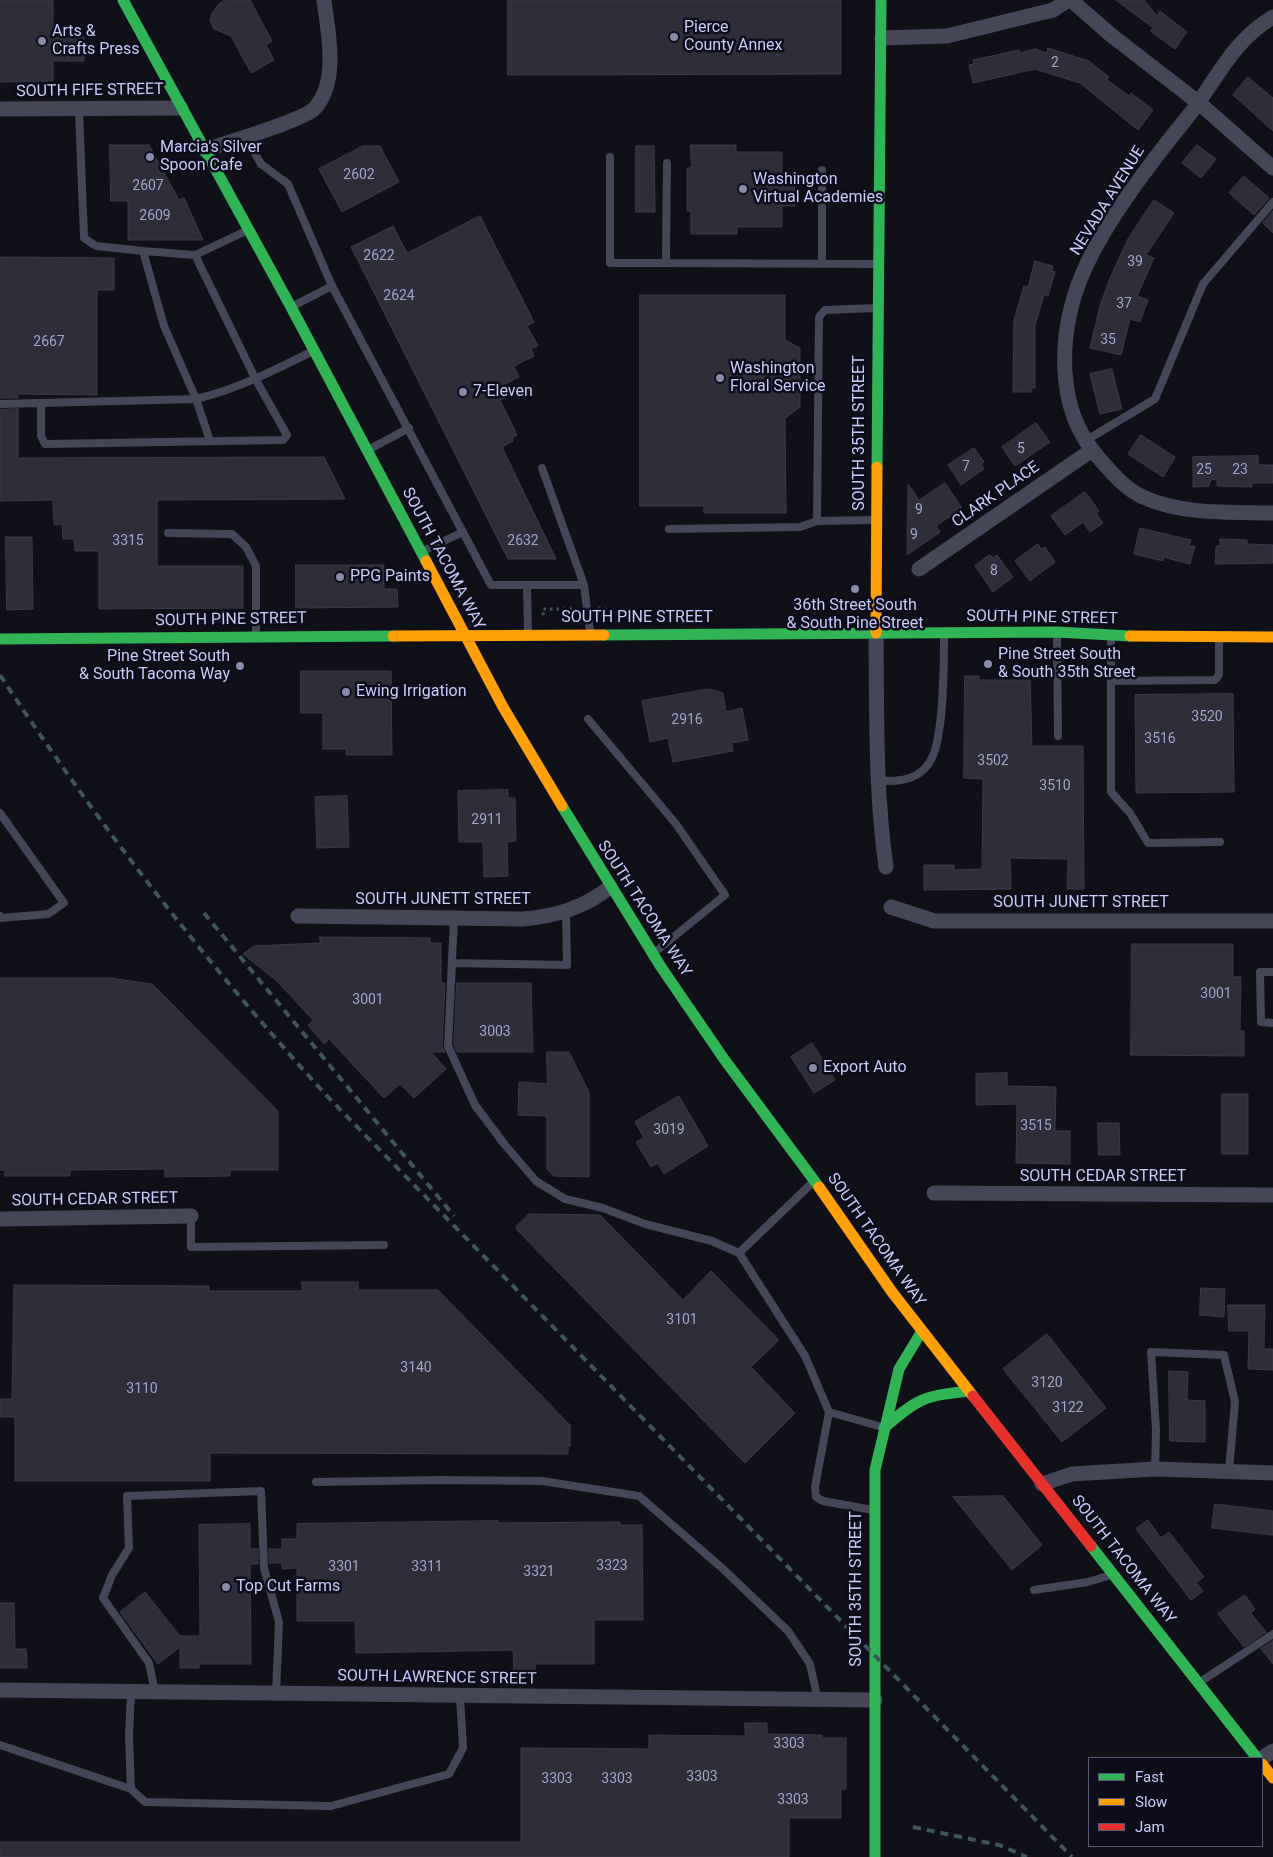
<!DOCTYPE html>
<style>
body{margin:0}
#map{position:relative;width:1273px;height:1857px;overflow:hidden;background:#101018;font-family:Roboto,sans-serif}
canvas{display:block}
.legend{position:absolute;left:1088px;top:1757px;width:175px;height:90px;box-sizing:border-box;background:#0d0c1b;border:1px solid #595874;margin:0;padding:6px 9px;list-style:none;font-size:15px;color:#cbcbfa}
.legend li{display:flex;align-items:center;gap:10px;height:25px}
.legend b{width:25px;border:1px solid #595874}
</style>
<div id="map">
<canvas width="1273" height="1857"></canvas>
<ul class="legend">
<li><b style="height:6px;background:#30b455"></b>Fast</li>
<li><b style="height:6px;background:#ff9f0a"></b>Slow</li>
<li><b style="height:6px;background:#e5322d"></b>Jam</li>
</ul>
</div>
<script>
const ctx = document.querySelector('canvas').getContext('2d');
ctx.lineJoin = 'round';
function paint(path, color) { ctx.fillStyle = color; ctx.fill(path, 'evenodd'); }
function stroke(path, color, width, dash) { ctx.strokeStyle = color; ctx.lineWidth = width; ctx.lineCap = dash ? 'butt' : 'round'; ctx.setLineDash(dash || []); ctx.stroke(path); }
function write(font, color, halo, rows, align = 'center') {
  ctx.font = font + ' Roboto,sans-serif'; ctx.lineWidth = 5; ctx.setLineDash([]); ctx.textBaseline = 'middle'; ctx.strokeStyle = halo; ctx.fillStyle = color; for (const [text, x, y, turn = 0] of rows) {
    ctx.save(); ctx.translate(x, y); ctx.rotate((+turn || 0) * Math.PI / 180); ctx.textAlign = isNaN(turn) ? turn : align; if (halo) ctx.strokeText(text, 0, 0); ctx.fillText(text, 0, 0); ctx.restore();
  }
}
const building = new Path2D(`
 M0 0H53V38L84 37V61H53V81L0 82Z
 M225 0H250L272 41 266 45 274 60 251 73 231 36 214 29 210 21 212 13 219 4Z
 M508 0H841V74L508 75Z
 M1116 0H1144L1157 16 1160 11 1187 32 1175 49 1150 31 1153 28Z
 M1048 48 1089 61 1109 77 1107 80 1129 96 1131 93 1153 110 1138 130 1080 83 1035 69 973 83 969 65 974 64 973 60 1019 50 1020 53 1035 49 1047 53Z
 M1248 77 1273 98V131L1233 95Z
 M110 145H149L179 200 184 198 203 240H128V201H111Z
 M691 145H736V152H782V173H795V206H782V227H737V234H691V211H687V168H691Z
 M1197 145 1216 159 1201 178 1182 163Z
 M363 146H380L399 182 342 212 319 169Z
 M636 146H654L655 212H636Z
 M1244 176 1269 198 1254 215 1229 193Z
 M1154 200 1174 213 1146 255 1154 258 1137 296 1148 300 1140 322 1130 319 1121 355 1090 348 1100 306 1110 278 1128 239Z
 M1273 211V233L1263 223Z
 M480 216 534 322 527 326 538 346 531 349 534 356 514 366 519 377 499 387 505 398 500 400 517 435 512 438 513 441 502 447 556 559H508L351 247 393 226 407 253Z
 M0 257 114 258V290H97V395L18 394V398H0Z
 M1035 261 1053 266 1052 271 1055 272 1048 296 1044 295 1035 325V388H1031V392H1013L1014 320 1024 286 1028 287Z
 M640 295H785V340L800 348V407L785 418 786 513H704V506H640Z
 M1112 369 1122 409 1100 414 1090 374Z
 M18 409V458L324 457 345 499 157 500V566H243V608L99 609V551H75L74 539H63L62 524 54 525 53 500 0 501V410Z
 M1036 423 1050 442 1015 466 1002 447Z
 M1141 435 1175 457 1163 477 1128 454Z
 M974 448 984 462 981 464 984 469 961 485 948 465Z
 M1258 456V465H1273V483H1252V487L1217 486V480L1211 479 1209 486 1193 487V457Z
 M945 483 962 508 936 526 940 532 907 555 908 484 919 500Z
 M1085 492 1099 511 1096 513 1103 523 1090 532 1083 522 1065 535 1051 516Z
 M1140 528 1191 540 1189 546H1195L1190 564 1163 557V561L1134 554Z
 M6 537H32L33 609 7 610Z
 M1220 539 1247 540V544L1273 545V563L1215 564 1216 546H1220Z
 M1038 544 1041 549 1045 547 1055 562 1030 581 1015 561Z
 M990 555 993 558 997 555 1013 577 993 592 975 566Z
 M296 565H384V589H397L398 607 296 608Z
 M301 671H391L392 755H346V749H323V713H301Z
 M965 676H979V680H1030L1032 746H1083L1084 889H1067L1068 859 1010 858 1011 889 924 890V865H954V870L982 869 983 779 964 778Z
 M709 689 723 693 726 712 742 708 748 740 732 743 733 751 673 762 668 738 650 742 642 701Z
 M1233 694 1234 792 1136 793 1135 695Z
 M508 790V798H515L516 841 507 842 508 876 484 877 483 842H459L458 791Z
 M347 796 349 847 317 848 315 797Z
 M320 937 430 938V943H441V983H445L442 1046 445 1052H431L446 1069 414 1098 400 1084 384 1098 329 1039 324 1044 308 1025 313 1020 277 981 243 954 254 946 320 943Z
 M1132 944H1233V977H1241L1240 1031H1244V1056L1131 1055Z
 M0 978H110L152 984 278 1111V1170H230V1176L165 1177V1169L70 1170V1176H5V1170H0Z
 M457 983H531L533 1052H457L454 1045Z
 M812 1043 835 1080 814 1093 791 1057Z
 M547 1052H569L589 1092V1177L553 1176 547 1169V1116L518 1115 519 1082 547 1084Z
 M1007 1073V1086L1056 1087 1055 1131H1070V1164L1016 1163 1017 1104 976 1105V1074Z
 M1222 1094H1248V1154H1222Z
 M679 1096 708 1146 664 1174 658 1163 651 1167 636 1142 644 1138 635 1122Z
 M1098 1123H1119L1120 1155H1099Z
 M529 1214 600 1215 683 1300 711 1271 779 1340 751 1367 795 1413 745 1463 518 1231 516 1227Z
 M302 1282H358V1290H438L570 1425V1446H568V1454L210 1453V1481H15V1417H0V1399H12L14 1285 209 1286V1291H302Z
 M1201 1288 1225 1289 1224 1317 1200 1315Z
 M1228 1305H1265L1264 1349H1273V1370L1248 1369 1249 1331H1229Z
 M1047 1334 1106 1408 1062 1442 1003 1369Z
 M1169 1371 1188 1372 1187 1400 1205 1401V1442L1170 1441Z
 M1003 1496 1042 1545 1012 1570 953 1497Z
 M1215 1504 1273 1511V1535L1212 1528Z
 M1148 1520 1161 1538 1169 1532 1204 1577 1196 1582 1203 1591 1191 1600 1136 1529Z
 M498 1521V1523L620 1522V1525H642L643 1620H594V1664H535V1670H514L513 1650 356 1653 355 1621H297V1568L282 1569V1563H269V1549H282V1539H297V1524Z
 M250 1524V1549H258V1564H250L251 1664H199V1668H180V1647L158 1664 120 1612 145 1592 180 1636H200L199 1525Z
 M1245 1595 1255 1609 1251 1613 1266 1632 1244 1647 1218 1614Z
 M0 1603H14L15 1649H26L27 1668H0Z
 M1273 1641V1664L1261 1649Z
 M745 1723H767V1734L822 1735V1738H846V1789H841V1818H789V1857H0V1842H521V1748L649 1749V1735L745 1736Z`);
paint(building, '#2e2d3a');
stroke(building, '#3b3a4b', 1);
stroke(new Path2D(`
 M598 608 634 613
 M543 615V609H575`), '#46555d', 3, [2.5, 4]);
stroke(new Path2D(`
 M79 110 84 238 96 246 143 251
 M245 136 261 164 288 184 332 286 491 585H584
 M610 157V263H666
 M667 163 666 263 877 264
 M822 170V264
 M293 306 332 286
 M41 403V436L45 444 283 440 287 435 256 380 195 255
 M0 404 196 399C238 389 275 370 313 351
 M210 441 196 399 164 326 143 251 195 255 246 231
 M1085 441 1155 399 1203 284 1273 202
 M368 450 409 428
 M542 468 584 585 590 632
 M817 521 819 317 825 310 877 308
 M669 529 800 527 817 521 874 520
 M168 533 232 534 246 547 256 566V634
 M423 551 463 532
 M527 585 528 633
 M1057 634 1058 736
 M1111 638V792L1130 813 1148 843 1220 842
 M1111 681 1215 680 1219 675V639
 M588 719 676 824 725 895 654 953
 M880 780C900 783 922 779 932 758 944 733 944 663 944 634
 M0 813 64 903 48 914 1 918 0 916
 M454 918 448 1046 475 1105 505 1145 536 1181 565 1199 603 1208 645 1224 712 1241 739 1253 805 1356 829 1412 882 1427
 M452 963 567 965 566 911
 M1273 972H1260L1261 1022 1273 1023
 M191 1216V1247L384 1245
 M739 1253 813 1182
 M829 1412 815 1487 816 1497 823 1501 873 1510
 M1155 1469 1156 1430 1151 1352 1224 1355 1235 1402 1229 1470
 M316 1482 441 1480 542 1481 639 1496 722 1568 788 1631 810 1664 818 1700
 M1034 1590 1088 1582 1111 1575
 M1200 1682 1273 1634
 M155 1692 149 1663 103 1598 112 1575 129 1548 127 1496 261 1491 264 1568 279 1622 276 1694
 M0 1745 131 1789 145 1802 331 1806 449 1774 463 1748 460 1696
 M131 1789 129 1735 131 1692`), '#454658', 8);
stroke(new Path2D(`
 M1071 0 1111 35 1199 103 1273 168
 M1273 17C1230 43 1216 82 1186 119 1151 162 1103 224 1082 275 1058 333 1055 409 1098 457 1111 472 1125 489 1143 497 1182 515 1231 512 1273 513
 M882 38 947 36 1053 10 1068 0
 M0 109 181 108
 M205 150C225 143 305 120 315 108 339 81 328 32 324 0
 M919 569 1092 450
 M876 633C877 710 875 790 886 867
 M891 907 934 921H1273
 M298 916 523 919C556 916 584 908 610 887
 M934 1193 1273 1195
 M0 1219 191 1216
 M1042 1484 1072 1474 1155 1469 1273 1473
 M0 1690 875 1700
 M1262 1758 1273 1751`), '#454658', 15);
stroke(new Path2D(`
 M123 0 291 307 426 561
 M877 467 881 0
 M604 635 1057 632 1130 636
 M0 639 393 636
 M562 806 661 967 724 1059 819 1187
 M884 1428C918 1398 924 1396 969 1391
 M1091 1546 1257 1758
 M875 1857V1470L899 1369 922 1331`), '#30b455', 11);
stroke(new Path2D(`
 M426 561 503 707 562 806
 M876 633 877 467
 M393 636 604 635
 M1130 636 1273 637
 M819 1187 892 1292 973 1396
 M1262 1764 1273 1778`), '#ff9f0a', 11);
stroke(new Path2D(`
 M973 1396 1091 1546`), '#e5322d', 11);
stroke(new Path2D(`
 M0 675C97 823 206 963 326 1095L1072 1857
 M204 913 454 1216
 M913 1827 999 1845 1027 1857`), '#3e545e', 4, [8, 6]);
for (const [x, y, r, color] of [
 [674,37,5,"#8a8aab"],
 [42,41,5,"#8a8aab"],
 [150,157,5,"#8a8aab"],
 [743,189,5,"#8a8aab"],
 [720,378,5,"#8a8aab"],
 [463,392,5,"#8a8aab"],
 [340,577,5,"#8a8aab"],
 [855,589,5,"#8a8aab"],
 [988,664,5,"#8a8aab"],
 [240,666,5,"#8a8aab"],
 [346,692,5,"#8a8aab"],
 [813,1068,5,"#8a8aab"],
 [226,1587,5,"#8a8aab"]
]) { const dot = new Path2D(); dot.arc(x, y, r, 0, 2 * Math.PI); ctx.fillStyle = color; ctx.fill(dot); stroke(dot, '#0d0c1b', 2); }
write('14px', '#a4a4ca', null, [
 ["2",1055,63],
 ["2602",359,175],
 ["2607",148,186],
 ["2609",155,216],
 ["2622",379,256],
 ["39",1135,262],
 ["2624",399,296],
 ["37",1124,304],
 ["35",1108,340],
 ["2667",49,342],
 ["5",1021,449],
 ["7",966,467],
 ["25",1204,470],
 ["23",1240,470],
 ["9",919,510],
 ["9",914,535],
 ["3315",128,541],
 ["2632",523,541],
 ["8",994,571],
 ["3520",1207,717],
 ["2916",687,720],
 ["3516",1160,739],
 ["3502",993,761],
 ["3510",1055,786],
 ["2911",487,820],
 ["3001",1216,994],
 ["3001",368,1000],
 ["3003",495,1032],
 ["3515",1036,1126],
 ["3019",669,1130],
 ["3101",682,1320],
 ["3140",416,1368],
 ["3120",1047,1383],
 ["3110",142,1389],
 ["3122",1068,1408],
 ["3323",612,1566],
 ["3301",344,1567],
 ["3311",427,1567],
 ["3321",539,1572],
 ["3303",789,1744],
 ["3303",702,1777],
 ["3303",557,1779],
 ["3303",617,1779],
 ["3303",793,1800]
]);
write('16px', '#cbcbfa', '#0d0c1b', [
 ["Pierce",684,28],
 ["County Annex",684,46],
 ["Arts &",52,32],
 ["Crafts Press",52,50],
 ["Marcia's Silver",160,148],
 ["Spoon Cafe",160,166],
 ["Washington",753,180],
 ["Virtual Academies",753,198],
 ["Washington",730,369],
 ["Floral Service",730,387],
 ["7-Eleven",473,392],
 ["PPG Paints",350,577],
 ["36th Street South",855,606,"center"],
 ["& South Pine Street",855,624,"center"],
 ["Pine Street South",998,655],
 ["& South 35th Street",998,673],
 ["Pine Street South",230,657,"right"],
 ["& South Tacoma Way",230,675,"right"],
 ["Ewing Irrigation",356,692],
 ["Export Auto",823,1068],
 ["Top Cut Farms",236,1587]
], 'left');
write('16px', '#cbcbfa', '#0d0c1b', [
 ["SOUTH FIFE STREET",90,91,-1],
 ["NEVADA AVENUE",1108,201,-58],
 ["SOUTH 35TH STREET",860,433,-90],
 ["CLARK PLACE",996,495,-35],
 ["SOUTH TACOMA WAY",443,559,62],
 ["SOUTH PINE STREET",637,618],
 ["SOUTH PINE STREET",1042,618,1],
 ["SOUTH PINE STREET",231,620,-1],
 ["SOUTH JUNETT STREET",443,900],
 ["SOUTH JUNETT STREET",1081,903],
 ["SOUTH TACOMA WAY",644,909,57],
 ["SOUTH CEDAR STREET",1103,1177],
 ["SOUTH CEDAR STREET",95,1200,-1],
 ["SOUTH TACOMA WAY",876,1240,55],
 ["SOUTH TACOMA WAY",1123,1560,52],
 ["SOUTH 35TH STREET",857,1589,-90],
 ["SOUTH LAWRENCE STREET",437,1678,1]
]);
</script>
